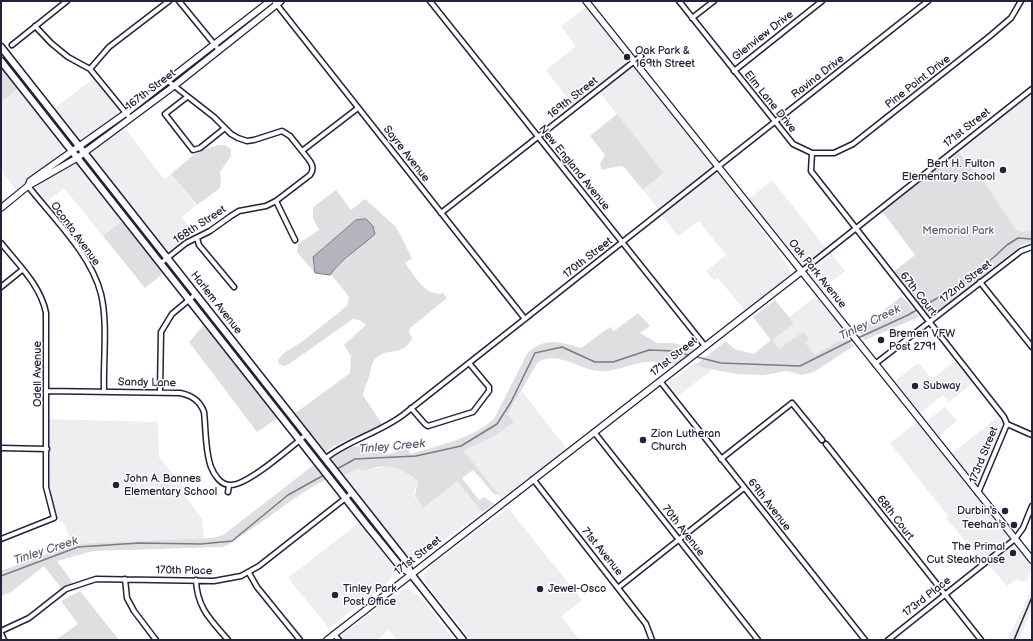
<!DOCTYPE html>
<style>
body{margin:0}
#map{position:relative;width:1033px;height:641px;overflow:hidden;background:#fff;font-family:"Balsamiq Sans",sans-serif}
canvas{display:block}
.frame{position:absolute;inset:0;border:2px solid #22223b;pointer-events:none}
</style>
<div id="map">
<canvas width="1033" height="641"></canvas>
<div class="frame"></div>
</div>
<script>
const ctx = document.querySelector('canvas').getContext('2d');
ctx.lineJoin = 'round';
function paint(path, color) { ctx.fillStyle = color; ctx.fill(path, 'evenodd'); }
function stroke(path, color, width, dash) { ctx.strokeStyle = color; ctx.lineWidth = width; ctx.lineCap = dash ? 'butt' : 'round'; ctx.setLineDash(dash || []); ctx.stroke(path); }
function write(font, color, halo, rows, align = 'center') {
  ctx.font = font + ' "Balsamiq Sans",sans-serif'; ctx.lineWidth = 3; ctx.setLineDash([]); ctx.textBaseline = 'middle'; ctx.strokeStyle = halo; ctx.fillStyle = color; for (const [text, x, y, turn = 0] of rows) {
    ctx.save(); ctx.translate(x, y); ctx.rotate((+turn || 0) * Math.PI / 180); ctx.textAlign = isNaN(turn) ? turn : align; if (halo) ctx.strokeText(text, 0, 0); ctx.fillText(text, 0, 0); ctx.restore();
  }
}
paint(new Path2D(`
 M587 6 628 57 627 63 573 106 546 70 576 46 561 26Z
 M634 65 713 167 659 210 643 190 664 173 599 92Z
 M94 78 119 109 117 114 79 141 53 109Z
 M19 88 60 139 64 148 61 154 16 190 1 170V102Z
 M1032 92V230L1022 232 1016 231 987 186 961 153 954 154Z
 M124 127 164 179 171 174 196 205 182 217 195 235 170 252 164 250 92 159V153L95 147Z
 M74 164 80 165 124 220 103 236 64 188 45 203 36 191 38 183Z
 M714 174H719L721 176 791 270V274L745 311 718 278 714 281 706 271 726 255 699 221 678 236 661 215Z
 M772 180 826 248 807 262H801L749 199Z
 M831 253 845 271 822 289 810 275 811 272Z
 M816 296 848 336 815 355 805 342 779 350 772 340 794 323 789 317Z
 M955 361 973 383 949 402 943 395 920 413 895 381 918 363 932 379Z
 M694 363 712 370 675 398 669 390 670 382Z
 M522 391 567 449 501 499 464 451 496 435 514 422 508 415Z
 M945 407 957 421 938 436 927 421Z
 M998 417 1003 424 980 479 974 481 952 453Z
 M49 419 158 422 159 457 187 491 184 494 202 519 204 538 201 540 72 544 63 522H59L50 491Z
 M917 422 1008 537 1007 541 981 561 946 518 948 516 890 443Z
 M387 466 401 469 418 482 414 492 415 498 457 481 482 512 422 556 415 560 409 559 344 475 358 469 368 470Z
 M508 508 582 600 563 615 562 617 580 640H471L425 582 424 574 434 564Z
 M361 521 394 564 395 571 387 583 329 628 288 578Z
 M1012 545 1015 546 1032 566V570L1026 582 1016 580 1007 586 988 564Z
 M408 588 420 597 454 640H397L389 630 377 640 343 639V634L403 589Z
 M1032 589V609L1019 640H1007Z`), '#eeeef1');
paint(new Path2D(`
 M1 66 19 88 1 102Z
 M617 114 664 173 643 190 624 167 619 166 602 170 600 164 605 155 590 136Z
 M218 145H225L231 149V156L220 172 221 182 220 188 197 205 171 174 197 152Z
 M959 152 987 186 1016 230 1022 232 1032 230V243L1023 244 948 304 930 316 926 314 893 272 915 255 882 211 954 154Z
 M336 190 351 210 365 199 396 227 412 258 405 263C414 275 426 298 443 293L447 298 410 328 409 332 412 338C404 357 386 347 375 359 370 365 371 373 368 380 366 385 364 388 363 395L382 424 334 446 326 452 294 414 350 373 351 356 344 345 366 325 360 320 353 319 289 364 283 366 279 364 278 360 284 353 303 341 347 306 349 297 332 275H330L336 265 348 258 356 220 323 248 313 265 315 273 297 252 298 244 319 230 313 218V207Z
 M124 220 165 272 145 288 103 236Z
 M902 296 919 317 865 340 857 331Z
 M775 300 794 323 772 340 779 349 803 332 809 339 805 342 815 355 846 337 854 346 814 372 802 375 787 371 764 375 736 374 705 368 695 365 726 341 734 349 754 354 771 340 753 317Z
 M638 313 650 326 640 333 657 343H673L695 349 676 364C666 363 655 361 645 362 630 364 615 372 599 371 579 370 557 349 537 363L508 414 514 422 496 435 464 451 498 494 495 495 473 470 462 478 479 500 484 497 494 504 482 512 457 481 423 508 415 495 418 482C406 471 393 464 377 467 369 469 365 472 358 469L344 475 331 459 333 455 340 451 355 446 387 454 397 452 406 446 411 454C439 445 471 439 494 419L527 354C543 336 561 342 581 348L610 327 614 331Z
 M205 324 278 418 257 432 189 342Z
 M315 464 326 479 301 494 230 544 222 547 93 551 57 561 73 583 62 589 44 566 11 592 1 596V571L72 544 213 538 223 535Z
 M80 591 119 640H56L78 624 61 601Z`), '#dfdfe2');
const water = new Path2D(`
 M366 219 373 226 375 234C361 247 340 260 330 275L315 273 313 257 356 220Z`);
paint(water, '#b4b4bc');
stroke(water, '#7a7a88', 1);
stroke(new Path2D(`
 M858 338 908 315 948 292 993 258 1007 245 1018 238 1032 239
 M697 357 721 363 800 366 854 339
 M337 469 355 459 416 456 461 446 497 424 511 402 535 353 562 347 595 362H613L649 350 674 351 688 355
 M1 576 78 547 139 543 201 544 232 541 288 495 324 475`), '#7a7a88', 1.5);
const street = new Path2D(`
 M179 1 219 50
 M274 1 525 319
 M430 1 705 346
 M679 1 793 144 812 153 811 171 1004 417 1007 424 1032 435
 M692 18 714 1
 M35 26 51 43 68 57 90 69 130 118
 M12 45 67 1
 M90 69 109 47 169 1
 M734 71 822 1
 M168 81 214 117 231 134 238 138 247 141 254 140 282 131 290 136 302 151
 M187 97 165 114 193 150 200 148 225 128
 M812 153H834L853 144 990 36 1011 18 1021 1
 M28 186C53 218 91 254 101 294 108 323 103 361 104 391
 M276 201 295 240
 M441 213 641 56
 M197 238 199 245 234 287
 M1 243C18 264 41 286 46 313V487L54 518 1 539
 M161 263 186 243 210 231 231 216 239 211 266 206 276 201 310 175C317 166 308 159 302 151L358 108
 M802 271 1032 89
 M980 282 1032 347
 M1 287 22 270
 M875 364 1021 251 1032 247
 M660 381 865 640
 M47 391 180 393C191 395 200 401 204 412 206 430 205 451 211 467 214 475 221 485 230 485 247 486 292 446 307 434
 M160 392 161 332 172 314 196 294
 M411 408 425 424 428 426 473 412 489 391V387L469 363
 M594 432 758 640
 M826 444 981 640
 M1 448 47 449
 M326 458C349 440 379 433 403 415L928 1
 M721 459 792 403 822 440
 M533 479 646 624 652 640
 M228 492 229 486
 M978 493 1007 424
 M249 573 257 587 300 640
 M125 579 127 598 134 611 156 640
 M196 580C197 608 211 620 228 640
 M619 587 744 488
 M1 631 29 618 66 589 96 579 214 581 241 576 259 566 352 493
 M1 633 4 640
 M334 634 339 640
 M888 640 1015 539 1023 528 1032 506`);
const secondary = new Path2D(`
 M586 1 1032 560
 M28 186 30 181 126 113 270 1
 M1 208 28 186 77 158 174 86 281 1
 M327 640 802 271`);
const primary = new Path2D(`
 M1 47 405 560 411 574
 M1 61 365 523 399 565 411 574 463 640`);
stroke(street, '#22223b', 7);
stroke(secondary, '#22223b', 8);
stroke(primary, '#22223b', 9);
stroke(street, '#fff', 4);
stroke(secondary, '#fff', 5.5);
stroke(primary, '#fff', 6);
stroke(new Path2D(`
 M1014 640 1032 597`), '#22223b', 1.5);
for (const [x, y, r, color] of [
 [627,57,4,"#22223b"],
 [1003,170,4,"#22223b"],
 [881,340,4,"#22223b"],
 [915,386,4,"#22223b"],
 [643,440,4,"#22223b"],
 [116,485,4,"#22223b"],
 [1005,511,4,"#22223b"],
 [1014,525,4,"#22223b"],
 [1013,553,4,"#22223b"],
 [540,589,4,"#22223b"],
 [335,595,4,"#22223b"]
]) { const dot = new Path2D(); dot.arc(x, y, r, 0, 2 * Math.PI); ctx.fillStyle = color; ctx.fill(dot); stroke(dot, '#fff', 1.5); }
write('11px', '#22223b', '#fff', [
 ["Glenview Drive",763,36,-38],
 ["Ravina Drive",818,77,-38],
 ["Pine Point Drive",918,82,-38],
 ["167th Street",151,90,-37],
 ["169th Street",573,98,-38],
 ["Elm Lane Drive",770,102,51],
 ["171st Street",967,128,-38],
 ["Sayre Avenue",406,154,52],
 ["New England Avenue",574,168,51],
 ["168th Street",200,225,-33],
 ["Oconto Avenue",75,234,54],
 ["170th Street",588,258,-38],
 ["Oak Park Avenue",817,274,51],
 ["172nd Street",966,282,-38],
 ["67th Court",918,294,52],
 ["Harlem Avenue",216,303,52],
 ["171st Street",674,357,-38],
 ["Odell Avenue",38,374,-90],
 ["Sandy Lane",147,383,1],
 ["173rd Street",984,455,-68],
 ["69th Avenue",769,505,52],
 ["68th Court",895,518,52],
 ["70th Avenue",683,531,52],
 ["71st Avenue",602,552,51],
 ["171st Street",418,556,-38],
 ["170th Place",184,571,1],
 ["173rd Place",927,597,-38]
]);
write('11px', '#22223b', '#fff', [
 ["Oak Park &",635,51],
 ["169th Street",635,64],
 ["Bert H. Fulton",995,164,"right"],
 ["Elementary School",995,177,"right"],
 ["Bremen VFW",889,334],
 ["Post 2791",889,347],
 ["Subway",923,386],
 ["Zion Lutheran",651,434],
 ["Church",651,447],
 ["John A. Bannes",124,479],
 ["Elementary School",124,492],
 ["Durbin's",997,511,"right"],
 ["Teehan's",1006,525,"right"],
 ["The Primal",1005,547,"right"],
 ["Cut Steakhouse",1005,560,"right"],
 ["Tinley Park",343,589],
 ["Post Office",343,602],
 ["Jewel-Osco",548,589]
], 'left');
write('11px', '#5b5b6d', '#fff', [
 ["Memorial Park",958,231]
]);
write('italic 12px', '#5c5c6f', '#fff', [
 ["Tinley Creek",870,323,-26],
 ["Tinley Creek",392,447,-5],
 ["Tinley Creek",46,551,-18]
]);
</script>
